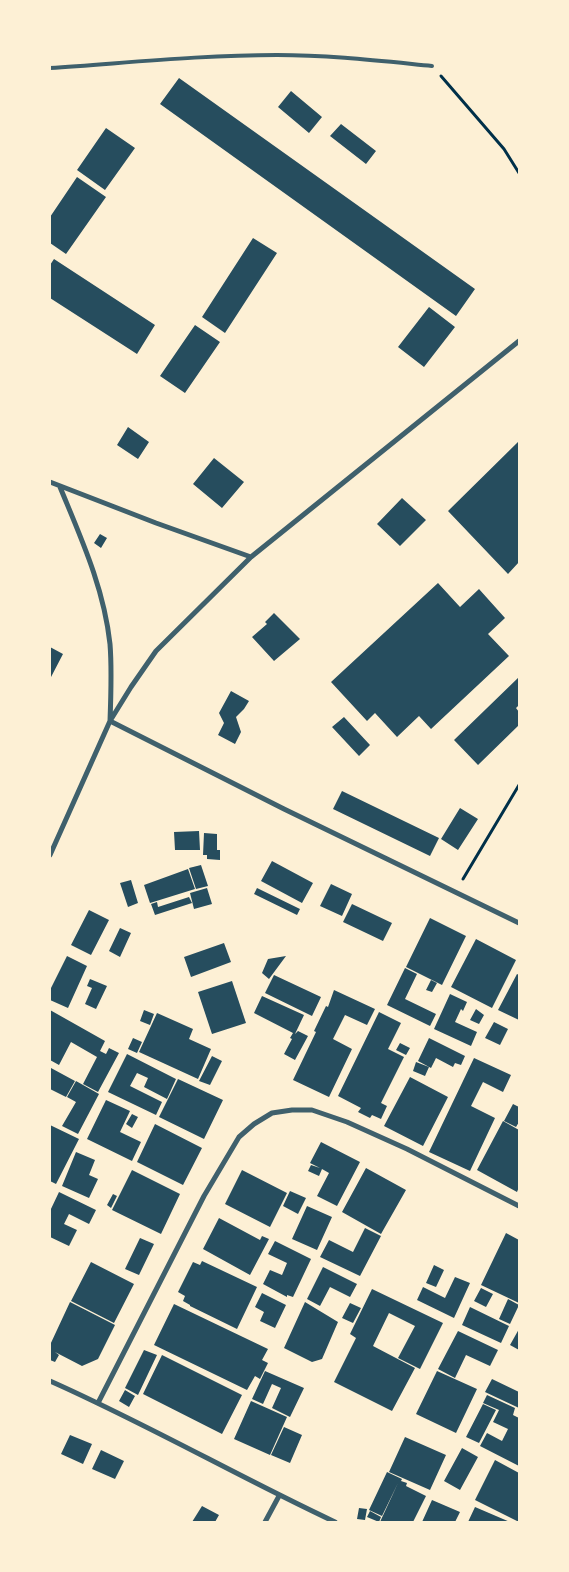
<!DOCTYPE html>
<style>
body{margin:0}
#map{position:relative;width:569px;height:1572px;overflow:hidden;background:#fdf0d5;font-family:Literata,serif}
canvas{display:block}
.frame{position:absolute;inset:0;border:51px solid #fdf0d5;pointer-events:none}
</style>
<div id="map">
<canvas width="569" height="1572"></canvas>
<div class="frame"></div>
</div>
<script>
const ctx = document.querySelector('canvas').getContext('2d');
ctx.lineJoin = 'round';
function paint(path, color) { ctx.fillStyle = color; ctx.fill(path, 'evenodd'); }
function stroke(path, color, width, dash) { ctx.strokeStyle = color; ctx.lineWidth = width; ctx.lineCap = dash ? 'butt' : 'round'; ctx.setLineDash(dash || []); ctx.stroke(path); }
paint(new Path2D(`
 M179 78 475 289 456 316 160 104Z
 M291 91 322 117 309 133 278 107Z
 M341 124 376 151 366 164 330 136Z
 M106 128 135 148 105 190 77 170Z
 M77 177 106 197 66 254 50 243V217Z
 M253 238 277 253 225 333 202 317Z
 M54 259 155 325 137 354 50 298V265Z
 M429 307 455 327 424 367 398 347Z
 M195 325 220 342 185 393 160 376Z
 M128 427 149 442 138 459 117 445Z
 M519 441V562L508 574 448 511Z
 M214 458 244 482 222 508 193 484Z
 M402 498 426 520 400 546 377 524Z
 M100 534 107 538 101 548 94 543Z
 M438 583 460 607 479 589 505 618 488 634 509 656 431 729 419 716 397 737 375 713 367 721 331 682Z
 M274 613 300 639 274 661 252 637 267 624 265 622Z
 M50 647 63 654 50 679Z
 M519 677V705L516 708 519 712V725L478 765 454 740Z
 M231 691 249 701 244 709 236 717 241 732 235 744 218 735 224 723 219 713Z
 M344 717 370 745 359 756 332 727Z
 M342 791 439 838 430 856 333 809Z
 M460 808 478 819 458 850 441 839Z
 M199 831 200 850H175L174 832Z
 M204 833 217 834V850H220V860L207 859V855H203Z
 M272 861 313 883 302 903 261 881Z
 M201 865 208 886 196 889 189 868Z
 M188 869 195 889 150 903 144 885Z
 M131 880 138 903 128 907 120 883Z
 M331 884 352 894 342 916 320 906Z
 M207 888 212 904 194 909 190 893Z
 M257 888 300 909 297 915 254 894Z
 M189 897 192 903 155 915 151 904 157 902 158 907Z
 M352 904 392 923 383 941 343 922Z
 M89 910 109 920 91 955 71 945Z
 M430 918 466 936 442 985 406 967Z
 M120 928 131 933 120 957 109 951Z
 M476 939 516 960 492 1008 451 987Z
 M224 943 231 962 191 977 184 957Z
 M67 956 87 966 68 1008 50 1000V990Z
 M286 956 269 979 262 973 268 959Z
 M405 968 417 974 405 999 436 1014 430 1026 387 1005Z
 M517 974 519 975V1020L498 1010Z
 M274 975 321 997 312 1016 265 993Z
 M90 979 107 986 96 1009 85 1004 92 988 87 986Z
 M431 980 437 983 432 992 426 990Z
 M232 981 246 1023 212 1034 198 992Z
 M334 990 375 1009 367 1025 345 1015 333 1039 352 1049 329 1097 293 1080 316 1032 314 1031 326 1006 328 1007Z
 M450 994 467 1002 463 1011 461 1009 455 1022 477 1032 471 1046 434 1029Z
 M262 996 304 1015 295 1034 298 1031 308 1036 295 1060 284 1054 292 1039 290 1038 293 1033 254 1013Z
 M476 1009 484 1015 479 1024 470 1020Z
 M50 1010 105 1041 100 1051 106 1054 109 1048 119 1053 98 1092 83 1084 97 1057 71 1042 59 1065 50 1060Z
 M144 1010 154 1014 150 1025 140 1021Z
 M379 1012 401 1023 388 1049 404 1057 381 1103 387 1106 381 1119 372 1115 370 1118 358 1112 361 1108 338 1096Z
 M157 1013 193 1029 189 1039 211 1049 198 1079 139 1052Z
 M494 1022 508 1029 500 1045 485 1038Z
 M133 1038 142 1042 137 1053 128 1049Z
 M429 1038 465 1056 461 1065 455 1063 453 1067 436 1058 431 1068 418 1061Z
 M400 1043 410 1048 406 1055 396 1050Z
 M127 1054 176 1079 167 1099 144 1087 148 1078 137 1073 130 1086 162 1102 156 1115 108 1092Z
 M212 1056 222 1061 210 1085 199 1081Z
 M474 1058 511 1075 503 1092 483 1082 471 1106 495 1118 470 1171 429 1152Z
 M416 1062 429 1067 425 1076 413 1071Z
 M51 1068 75 1081 66 1097 50 1089Z
 M410 1077 448 1097 423 1146 384 1126Z
 M178 1079 223 1100 204 1139 159 1117Z
 M76 1081 99 1094 78 1134 62 1126 76 1102 67 1097Z
 M106 1100 130 1111 120 1132 141 1142 132 1161 87 1139Z
 M513 1104 519 1107V1122L516 1127 504 1121Z
 M132 1114 138 1117 132 1128 126 1124Z
 M503 1121 519 1130V1187L517 1192 477 1170Z
 M155 1124 202 1148 183 1185 137 1162Z
 M50 1125 79 1139 56 1184 50 1181V1151L51 1148 50 1147Z
 M321 1142 360 1162 337 1206 317 1196 329 1173 322 1169 319 1176 308 1171 311 1165 320 1168 310 1163Z
 M76 1152 95 1160 89 1175 98 1179 89 1198 62 1186Z
 M366 1168 406 1190 381 1234 342 1212Z
 M132 1170 180 1194 161 1234 112 1210Z
 M242 1170 287 1193 270 1227 225 1204Z
 M290 1191 306 1198 298 1214 283 1206Z
 M59 1192 96 1210 89 1224 69 1214 64 1224 77 1230 69 1246 50 1237V1211Z
 M113 1194 117 1196 111 1208 107 1205Z
 M307 1206 332 1217 317 1250 292 1239Z
 M219 1218 260 1240 262 1236 269 1239 250 1275 203 1249Z
 M365 1228 381 1236 360 1276 320 1257 329 1240 353 1252Z
 M506 1233 519 1240V1303L481 1285Z
 M140 1238 154 1244 139 1275 125 1269Z
 M275 1241 311 1259 293 1297 287 1295V1297L263 1284 270 1270 282 1275 287 1263 268 1254Z
 M202 1261 257 1287 237 1329 190 1306V1305L183 1301 185 1296 178 1292 193 1262 200 1265Z
 M91 1262 134 1284 114 1323 71 1301Z
 M434 1265 444 1270 436 1287 426 1283Z
 M323 1267 357 1284 350 1297 330 1287 320 1306 307 1299Z
 M455 1277 470 1283 454 1318 417 1300 423 1287 445 1298Z
 M481 1288 493 1294 486 1307 474 1301Z
 M372 1289 443 1323 420 1369 398 1358 415 1326 389 1313 373 1346 415 1368 392 1411 334 1382 356 1338 350 1334Z
 M262 1293 286 1305 275 1328 260 1321 264 1312 255 1307Z
 M508 1299 519 1305 510 1324 499 1319Z
 M70 1302 115 1325 98 1359 82 1366 55 1352 59 1355 55 1362 50 1360V1345Z
 M305 1302 338 1322 322 1359 312 1362 284 1348Z
 M350 1303 361 1308 353 1323 342 1318Z
 M174 1304 268 1349 262 1360 268 1363 260 1379 255 1376 247 1390 154 1345Z
 M470 1307 509 1326 501 1343 462 1325Z
 M519 1329V1350L510 1345Z
 M458 1331 498 1350 490 1366 466 1355 455 1378 438 1369Z
 M144 1350 157 1355 138 1395 125 1388Z
 M162 1355 242 1395 222 1434 143 1394Z
 M265 1371 304 1388 290 1417 272 1408 281 1388 272 1384 263 1404 252 1399Z
 M437 1371 477 1389 456 1433 416 1414Z
 M492 1379 519 1392V1408L485 1392Z
 M125 1390 135 1396 129 1407 119 1401Z
 M487 1395 515 1408 513 1415 519 1418V1466L480 1446 487 1433 502 1441 508 1429 493 1422 499 1410 483 1403Z
 M251 1401 287 1417 270 1455 234 1439Z
 M483 1404 496 1410 479 1443 466 1437Z
 M284 1427 302 1435 290 1463 271 1455Z
 M70 1435 92 1444 83 1464 61 1454Z
 M405 1437 446 1455 430 1490 389 1472Z
 M462 1448 478 1457 460 1490 444 1481Z
 M101 1450 124 1461 115 1479 92 1469Z
 M495 1460 519 1473V1522L475 1500Z
 M387 1472 402 1479 401 1481 407 1483 406 1486 426 1496 413 1522H380L398 1483 382 1516 369 1510Z
 M432 1500 460 1512 455 1522H422Z
 M202 1506 219 1515 215 1522H192Z
 M475 1507 510 1522H468Z
 M359 1508 367 1509 365 1520 357 1519Z
 M370 1511 381 1517 379 1522 367 1517Z`), '#264d5e');
stroke(new Path2D(`
 M441 76 504 149 519 173
 M463 879 519 785`), '#003049', 3);
stroke(new Path2D(`
 M50 68C126 63 201 55 277 55 329 55 381 61 432 66`), '#3f606c', 4);
stroke(new Path2D(`
 M50 482 156 523 251 557
 M60 487C81 538 104 588 110 644 112 669 111 695 110 721L284 809 519 923
 M50 855 110 721 131 687 156 651 251 557 519 341
 M50 1381C147 1424 239 1477 335 1522
 M98 1403 204 1196 239 1137 254 1124 272 1113 292 1110H312L347 1122 407 1149 519 1206
 M265 1522 279 1496`), '#3f606c', 5);
</script>
